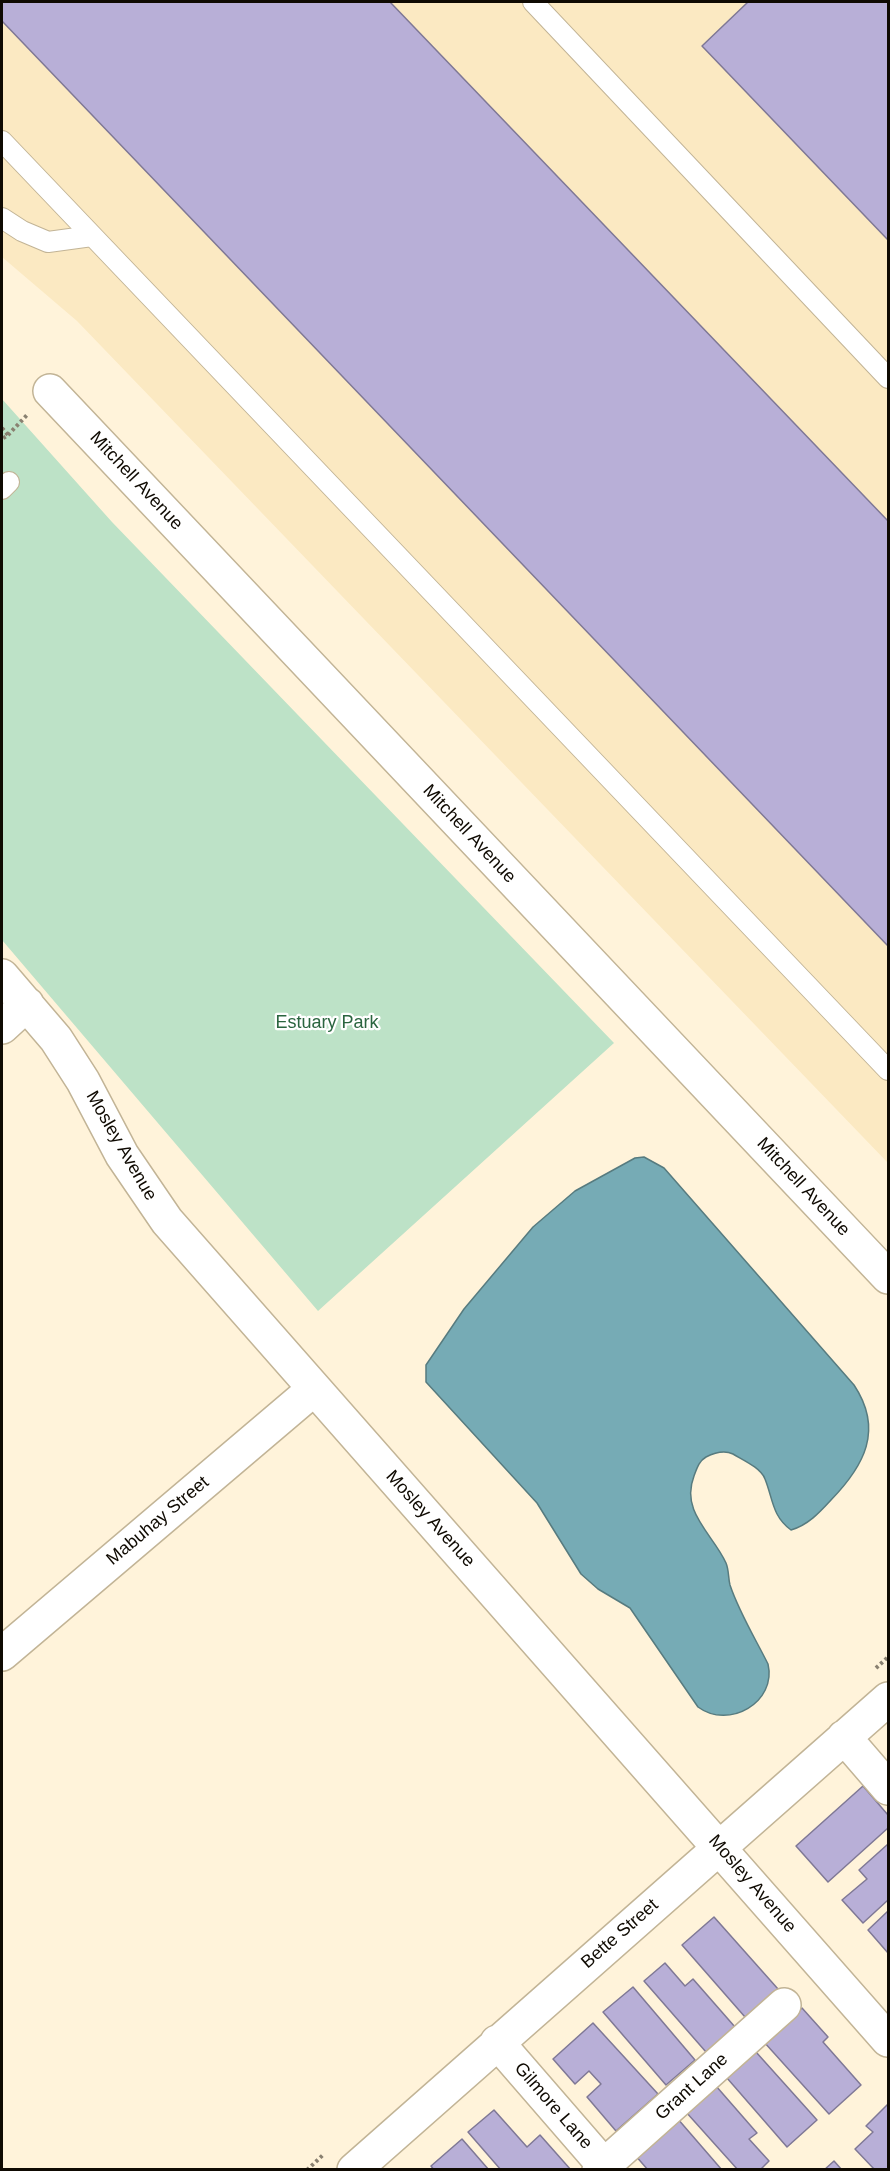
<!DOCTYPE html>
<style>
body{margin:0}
#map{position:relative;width:890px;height:2171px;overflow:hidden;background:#fff3da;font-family:Helvetica,sans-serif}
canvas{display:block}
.frame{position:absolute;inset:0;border:3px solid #0f0a02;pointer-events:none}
</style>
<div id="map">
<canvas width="890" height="2171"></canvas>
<div class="frame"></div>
</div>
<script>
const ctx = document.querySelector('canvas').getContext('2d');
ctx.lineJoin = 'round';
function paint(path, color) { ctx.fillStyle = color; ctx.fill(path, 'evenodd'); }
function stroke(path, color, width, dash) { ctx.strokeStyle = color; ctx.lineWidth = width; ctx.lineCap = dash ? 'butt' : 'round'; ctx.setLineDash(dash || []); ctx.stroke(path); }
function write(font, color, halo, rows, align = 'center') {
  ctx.font = font + ' Helvetica,sans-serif'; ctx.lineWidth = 4.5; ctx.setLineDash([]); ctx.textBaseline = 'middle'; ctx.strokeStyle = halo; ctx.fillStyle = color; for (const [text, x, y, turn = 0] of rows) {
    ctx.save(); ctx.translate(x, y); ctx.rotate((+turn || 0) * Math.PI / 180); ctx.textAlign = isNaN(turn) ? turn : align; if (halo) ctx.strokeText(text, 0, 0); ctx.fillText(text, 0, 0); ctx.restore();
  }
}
paint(new Path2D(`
 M2 2H888V1163L77 321 2 257Z`), '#fbe9c2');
paint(new Path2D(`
 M2 399 112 522 614 1043 318 1311 2 940Z`), '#bde2c7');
const water = new Path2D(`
 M644 1157 664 1168 854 1385C884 1430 864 1466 831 1500 819 1513 808 1525 791 1530 772 1516 773 1499 765 1479 761 1468 743 1460 733 1454 724 1450 714 1453 706 1457 699 1461 697 1468 694 1476 680 1512 713 1534 726 1563 729 1570 728 1577 730 1585 739 1612 755 1638 768 1664 777 1702 729 1730 698 1707L630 1608 598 1589 581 1574 537 1503 426 1382V1365L464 1309 533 1227 575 1191 635 1158Z`);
paint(water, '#76abb5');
stroke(water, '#577b7f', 1.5);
const building = new Path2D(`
 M2 2H390L888 521V946L2 21Z
 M748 2H888V240L702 46Z
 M863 1786 888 1815V1828L828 1882 796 1846Z
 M888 1844V1900L863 1923 842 1900 867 1879 859 1870Z
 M888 1911V1953L868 1930Z
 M714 1917 778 1989 745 2017 682 1945Z
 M665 1963 685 1986 693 1979 735 2027 706 2052 644 1981Z
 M633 1987 695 2060 666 2085 603 2012Z
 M802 2008 828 2037 823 2042 861 2085 829 2114 764 2042Z
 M593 2023 658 2094 616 2131 587 2097 601 2084 589 2071 575 2084 553 2059Z
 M756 2052 817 2120 787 2147 727 2078Z
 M716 2086 757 2133 749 2139 769 2161 760 2170H738L686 2112Z
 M888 2104V2170H875L855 2149 873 2132 866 2126Z
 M494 2110 527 2147 540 2135 571 2170H501L468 2132Z
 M677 2118 722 2170H648L635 2155Z
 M462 2139 489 2170H434L431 2166Z
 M834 2161 842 2170H824Z`);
paint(building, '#b8afd7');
stroke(building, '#7f7895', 1.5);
const service = new Path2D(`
 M533 2 888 378
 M2 141 888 1070
 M2 218 22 231 48 242 92 236
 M2 489 9 482`);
const minor = new Path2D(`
 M50 391 888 1277
 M2 976 56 1039 83 1081 122 1155 167 1221 888 2040
 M2 1027 27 1004
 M2 1654 314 1389
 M844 1737 888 1788
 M497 2042 608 2170
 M354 2170 888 1699
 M599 2170 784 2005`);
stroke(service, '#c2b496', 22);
stroke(minor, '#c2b496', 36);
stroke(new Path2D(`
 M2 428 8 435 2 439
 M8 435 27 415
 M876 1668 888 1657
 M307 2170 324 2154`), '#898070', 4, [3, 3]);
stroke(service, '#fff', 20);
stroke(minor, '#fff', 33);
write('18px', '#0f0a02', '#fff', [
 ["Mitchell Avenue",136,481,47],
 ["Mitchell Avenue",469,834,47],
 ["Mosley Avenue",121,1146,60],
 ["Mitchell Avenue",803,1187,47],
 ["Mosley Avenue",430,1519,48],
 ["Mabuhay Street",158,1521,-40],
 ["Mosley Avenue",752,1884,49],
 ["Bette Street",620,1934,-41],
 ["Grant Lane",692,2087,-42],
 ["Gilmore Lane",553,2106,49]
]);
write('18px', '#2a653f', '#fff', [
 ["Estuary Park",327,1023]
]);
</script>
